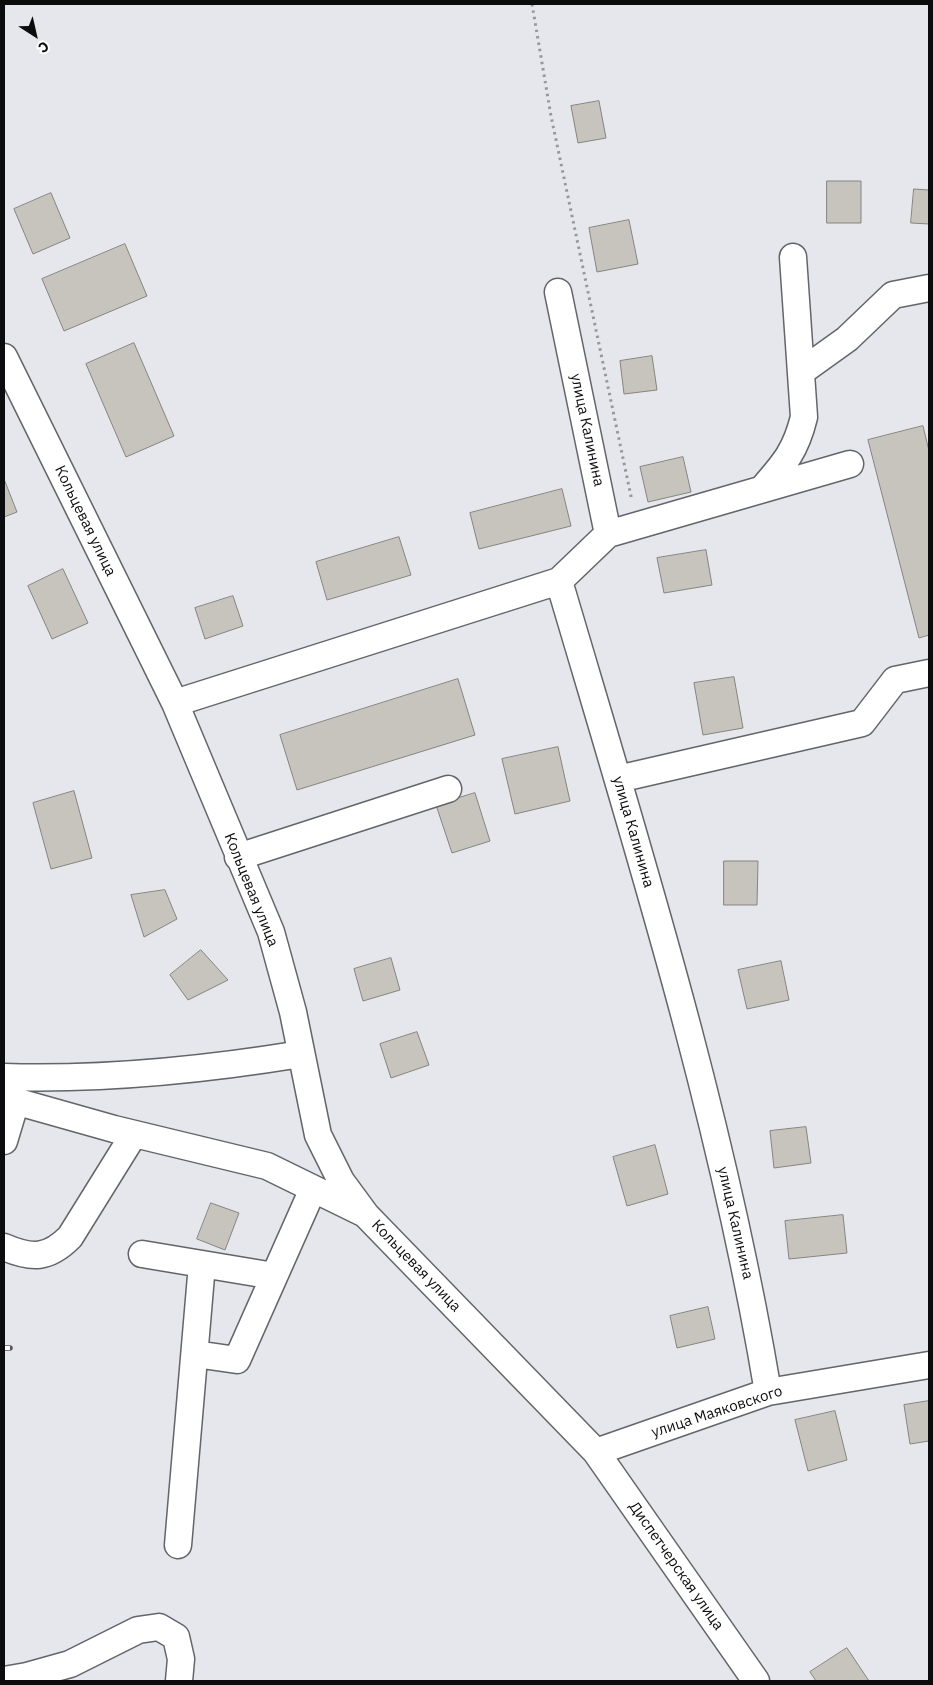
<!DOCTYPE html>
<meta charset="utf-8">
<style>
body{margin:0}
#map{position:relative;width:933px;height:1685px;overflow:hidden;background:#e6e7ed;font-family:"IBM Plex Sans",sans-serif}
canvas{display:block}
.frame{position:absolute;inset:0;border:5px solid #0c0c0e;pointer-events:none}
.north{position:absolute;left:10px;top:10px;width:50px;height:50px;-webkit-text-stroke:4px #fff;paint-order:stroke;rotate:145deg;font-size:14px;font-weight:700;line-height:20px;text-align:center;color:#0c0c0e}
.north::after{content:'';display:block;margin:auto;width:18px;height:22px;background:#0c0c0e;clip-path:polygon(50% 0,100% 100%,50% 72%,0 100%)}
</style>
<div id="map">
<canvas width="933" height="1685"></canvas>
<div class="frame"></div>
<div class="north">С</div>
</div>
<script>
const ctx = document.querySelector('canvas').getContext('2d');
ctx.lineJoin = 'round';
function paint(path, color) { ctx.fillStyle = color; ctx.fill(path, 'evenodd'); }
function stroke(path, color, width, dash) { ctx.strokeStyle = color; ctx.lineWidth = width; ctx.lineCap = dash ? 'butt' : 'round'; ctx.setLineDash(dash || []); ctx.stroke(path); }
function write(font, color, halo, rows, align = 'center') {
  ctx.font = font + ' "IBM Plex Sans",sans-serif'; ctx.lineWidth = 4.5; ctx.setLineDash([]); ctx.textBaseline = 'middle'; ctx.strokeStyle = halo; ctx.fillStyle = color; for (const [text, x, y, turn = 0] of rows) {
    ctx.save(); ctx.translate(x, y); ctx.rotate((+turn || 0) * Math.PI / 180); ctx.textAlign = isNaN(turn) ? turn : align; if (halo) ctx.strokeText(text, 0, 0); ctx.fillText(text, 0, 0); ctx.restore();
  }
}
const building = new Path2D(`
 M599 101 606 138 578 143 571 106Z
 M827 181H861V223H827Z
 M914 189 929 190V224L911 223Z
 M51 193 70 238 33 254 14 209Z
 M629 220 638 264 597 272 589 228Z
 M125 244 147 296 64 331 42 279Z
 M134 343 174 436 126 457 86 364Z
 M652 356 657 390 624 394 620 361Z
 M923 426 929 451V635L919 638 868 440Z
 M683 457 691 492 648 502 640 467Z
 M4 479 17 512 4 517Z
 M562 489 571 526 479 549 470 513Z
 M399 537 411 575 327 600 316 562Z
 M706 550 712 585 664 593 657 558Z
 M63 569 88 623 52 639 28 586Z
 M233 596 243 626 205 639 195 608Z
 M734 677 743 728 703 735 694 683Z
 M458 679 475 735 297 790 280 735Z
 M558 747 570 801 515 814 502 759Z
 M74 791 92 858 51 869 33 803Z
 M475 793 490 841 452 853 436 805Z
 M724 861H758L757 905H724Z
 M165 890 177 919 144 937 131 895Z
 M201 950 228 980 188 1000 170 975Z
 M391 958 400 990 363 1001 354 969Z
 M781 961 789 1000 747 1009 738 970Z
 M417 1032 429 1065 391 1078 380 1044Z
 M806 1127 811 1163 774 1168 770 1131Z
 M655 1145 668 1194 627 1206 613 1157Z
 M211 1203 239 1213 225 1250 197 1239Z
 M843 1215 847 1253 789 1259 785 1221Z
 M708 1307 715 1339 677 1348 670 1316Z
 M929 1401V1441L910 1444 904 1405Z
 M835 1411 847 1460 808 1471 795 1420Z
 M847 1648 869 1681H816L810 1672Z`);
paint(building, '#c7c3bd');
stroke(building, '#87837e', 1);
const minor = new Path2D(`
 M558 292 608 534
 M4 357 175 703 271 932 293 1012 318 1135 341 1181 366 1215 596 1452 756 1681
 M801 372 847 339 893 295 929 288
 M763 488C785 463 796 450 804 417L793 257
 M559 581C638 849 722 1116 768 1392
 M175 703 559 581 608 534 850 464
 M618 779 862 723 895 680 929 673
 M238 857 448 789
 M4 1077C103 1080 203 1070 301 1054
 M4 1098 114 1129 267 1166 363 1213
 M4 1141 16 1101
 M4 1247C32 1259 48 1259 70 1237L134 1134
 M142 1254 274 1276
 M195 1354 237 1360 313 1189
 M596 1452 768 1392 929 1365
 M178 1545 202 1264
 M4 1680 27 1676 70 1664 138 1630 159 1627 176 1637 181 1659 179 1681`);
stroke(minor, '#64656b', 29);
stroke(new Path2D(`
 M532 4 551 116 632 501`), '#97989d', 3, [2.5, 4]);
stroke(minor, '#fff', 26);
const rail = new Path2D(`
 M4 1348H10`);
stroke(rail, '#57575b', 5.5);
stroke(rail, '#fff', 4, [11]);
write('15px', '#0c0c0e', '#fff', [
 ["улица Калинина",587,430,78],
 ["Кольцевая улица",85,521,64],
 ["улица Калинина",633,832,74],
 ["Кольцевая улица",251,890,68],
 ["улица Калинина",735,1223,77],
 ["Кольцевая улица",416,1266,46],
 ["улица Маяковского",717,1412,-18],
 ["Диспетчерская улица",676,1566,55]
]);
</script>
